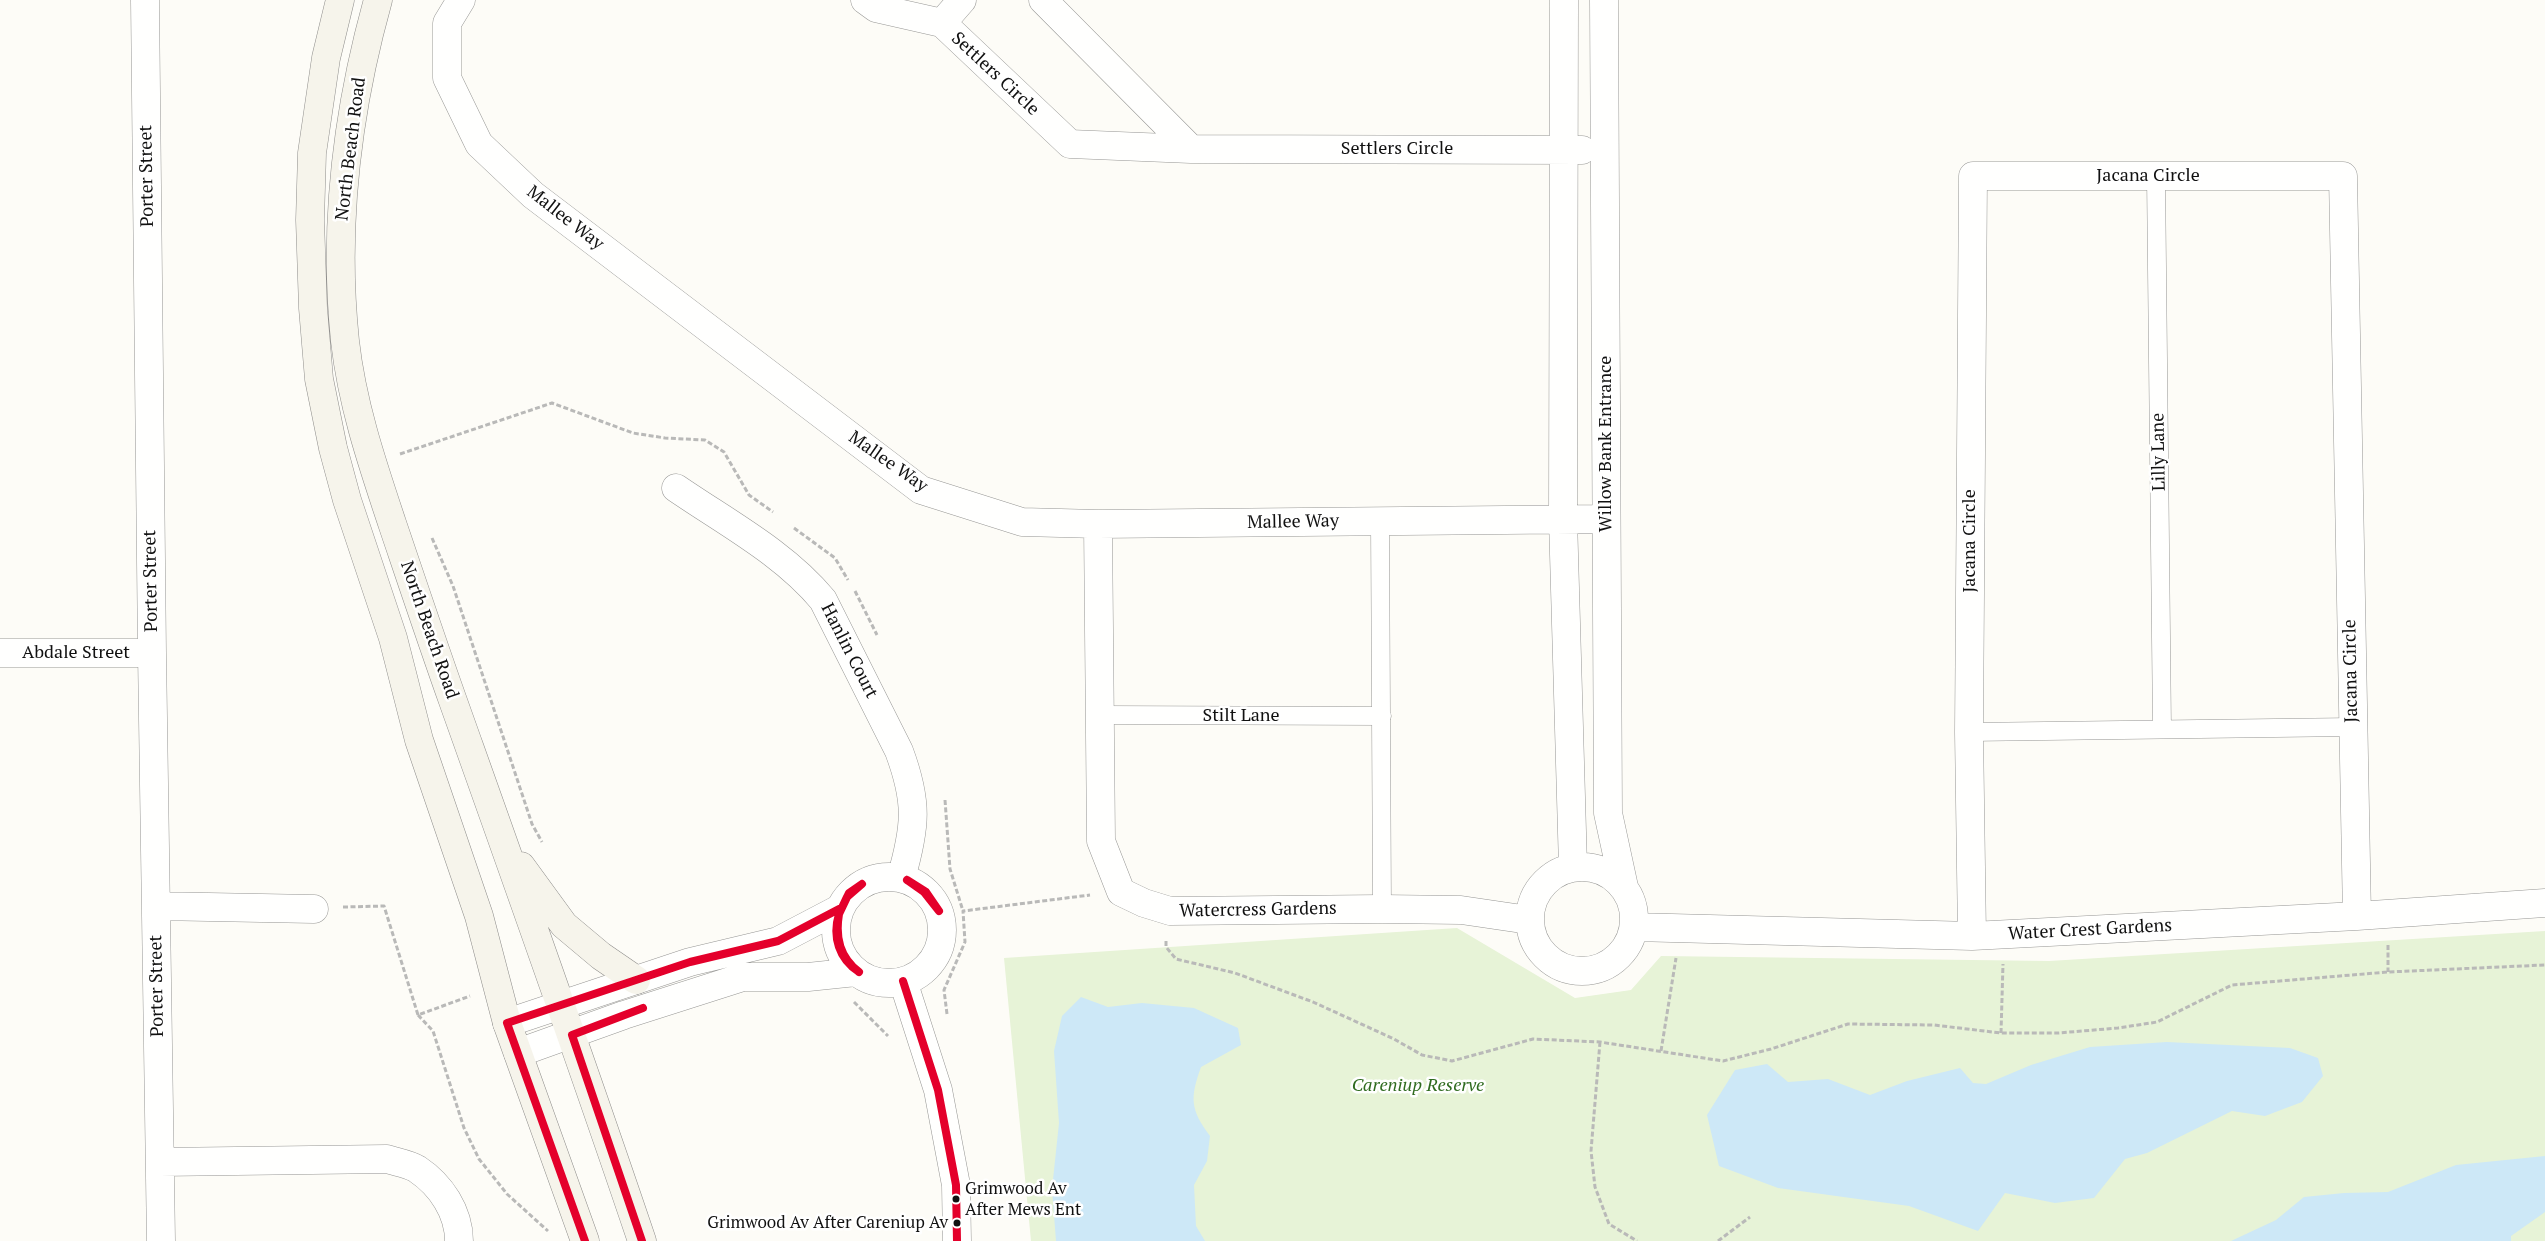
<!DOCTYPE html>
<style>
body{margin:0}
canvas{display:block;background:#fdfcf7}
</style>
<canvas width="2545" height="1241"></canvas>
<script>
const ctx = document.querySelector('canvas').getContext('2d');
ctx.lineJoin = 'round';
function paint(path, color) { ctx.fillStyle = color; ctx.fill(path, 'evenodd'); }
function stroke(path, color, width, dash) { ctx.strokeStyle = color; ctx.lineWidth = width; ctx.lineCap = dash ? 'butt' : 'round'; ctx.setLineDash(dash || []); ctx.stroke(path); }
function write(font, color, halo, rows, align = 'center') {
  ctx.font = font + ' "PT Serif",serif'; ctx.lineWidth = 5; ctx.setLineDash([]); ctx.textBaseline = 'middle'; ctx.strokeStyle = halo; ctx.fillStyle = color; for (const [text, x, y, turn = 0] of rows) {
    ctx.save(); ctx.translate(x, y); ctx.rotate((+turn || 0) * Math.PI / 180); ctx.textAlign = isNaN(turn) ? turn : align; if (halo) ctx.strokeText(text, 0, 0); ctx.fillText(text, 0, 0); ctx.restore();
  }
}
paint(new Path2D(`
 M1457 928 1575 998 1631 990 1661 956 2049 961 2545 931V1241H1031L1004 958Z`), '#e7f3d7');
paint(new Path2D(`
 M1081 997 1108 1007 1142 1003 1194 1008 1238 1028 1241 1045 1201 1067C1190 1098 1190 1109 1210 1136L1207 1161 1194 1185 1196 1226 1205 1241H1056L1052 1189 1059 1123 1054 1051 1062 1016Z
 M2167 1042 2290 1048 2318 1058 2323 1076 2302 1102 2265 1116 2232 1111 2147 1153 2125 1159 2094 1198 2055 1203 2005 1193 1978 1231 1909 1206 1778 1188 1719 1166 1707 1115 1735 1070 1767 1064 1788 1082 1828 1079 1870 1095 1907 1081 1960 1068 1973 1083 1986 1084 2031 1065 2090 1047Z
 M2545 1156V1212L2511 1236V1241H2231L2276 1220 2304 1197 2344 1193 2388 1192 2456 1165Z`), '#cde8f7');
const lane = new Path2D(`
 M2156 176 2162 729
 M1380 521 1382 909
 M1100 715 1382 716
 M1969 732 2352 727`);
const street = new Path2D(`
 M145 0 152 653 161 1241
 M461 0 447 23V78L479 144 533 195 921 490 1022 522 1098 524 1606 519
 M865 0 876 8 942 23 962 0
 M1043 0 1191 149
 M1564 0 1563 519 1573 867
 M1604 0 1608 813 1624 887
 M942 23 1070 144 1191 149 1582 150
 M676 488C727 523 784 553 823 600L899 751C918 802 916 826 901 878
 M1098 524 1101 841 1121 892 1144 903 1170 911 1382 909 1461 910 1529 920
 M0 653H152
 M1530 919a52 52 0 1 1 104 0a52 52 0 1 1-104 0Z
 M836 930a53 53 0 1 1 106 0a53 53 0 1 1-106 0Z
 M156 906 314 909
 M1634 927 1972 936 2357 916 2545 903
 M1972 936 1969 732 1973 176H2343L2357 916
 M903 981 938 1090 956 1185 957 1241
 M507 1023 690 962 778 941 839 909
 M518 1053 624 1015 743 977H808L856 972
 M160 1162 387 1159C396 1162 409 1164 417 1169 441 1185 459 1212 459 1241`);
const secondary = new Path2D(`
 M340 0 326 58 312 153 310 220 313 308 319 379 333 448 347 500 393 638 419 740 479 916 507 1023 585 1241
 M378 0C347 111 333 226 345 341 352 404 372 463 392 523 412 582 432 642 453 701 517 881 581 1060 642 1241
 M521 866 564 925 601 956 636 980`);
stroke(lane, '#979795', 19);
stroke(street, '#979795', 29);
stroke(secondary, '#8e8d8b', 29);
stroke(new Path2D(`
 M400 454 552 403 633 433 665 438 705 440 724 452 749 495 773 512
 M794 528 835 558 848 580
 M432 538 453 586 532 824 542 842
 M855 591 877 635
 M945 800 950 869 963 911
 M343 907 384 906 418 1015 470 996
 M1166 941V947L1176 959 1235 973 1313 1002 1394 1039 1422 1055 1452 1061 1533 1039 1600 1042 1723 1061 1771 1049 1848 1024 1934 1025 2001 1033H2058L2118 1028 2157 1022 2232 985 2388 972 2545 965
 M2388 945V972
 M854 1002 888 1036
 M947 1014 944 990 965 942 963 911 1090 895
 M418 1015 433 1031 464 1128 479 1159 507 1194 548 1231
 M2001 1033 2003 964
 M1600 1042 1591 1151 1595 1187 1609 1224 1637 1241
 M1661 1051 1676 958
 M1718 1241 1750 1217`), '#b9b9b8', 3, [5, 2.5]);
stroke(lane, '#fffffe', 18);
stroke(street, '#fffffe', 28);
stroke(secondary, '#f6f4eb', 28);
stroke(new Path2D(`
 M907 880 926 892 939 911
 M907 880 924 892 939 911
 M839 914C835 938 840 957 859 972
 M839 914C832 937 839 959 859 972
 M839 914 849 893 862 884
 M839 914 847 897 862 884
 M903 981 938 1090 956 1185 957 1241
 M585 1241 507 1023 690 962 778 941 839 909
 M642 1241 572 1035 643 1008`), '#e4002b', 8);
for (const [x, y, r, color] of [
 [956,1199,4.5,"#111"],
 [957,1223,4.5,"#111"]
]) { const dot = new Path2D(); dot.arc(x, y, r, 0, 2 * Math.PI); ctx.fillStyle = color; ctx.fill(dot); stroke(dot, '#fff', 2); }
write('17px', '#111', '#fff', [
 ["Grimwood Av",965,1189],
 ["After Mews Ent",965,1210],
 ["Grimwood Av After Careniup Av",948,1223,"right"]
], 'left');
write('18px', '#111', '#fff', [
 ["Settlers Circle",995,74,43],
 ["North Beach Road",351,149,-83],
 ["Settlers Circle",1397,149],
 ["Porter Street",147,176,-91],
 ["Jacana Circle",2148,176],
 ["Mallee Way",565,218,38],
 ["Willow Bank Entrance",1606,444,-90],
 ["Lilly Lane",2159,452,-91],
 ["Mallee Way",888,462,35],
 ["Mallee Way",1293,522,-1],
 ["Jacana Circle",1970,541,-90],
 ["Porter Street",151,581,-91],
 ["North Beach Road",429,630,71],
 ["Hanlin Court",849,651,63],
 ["Abdale Street",76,653],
 ["Jacana Circle",2351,671,-91],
 ["Stilt Lane",1241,716],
 ["Watercress Gardens",1258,910,-1],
 ["Water Crest Gardens",2090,930,-3],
 ["Porter Street",157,986,-91]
]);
write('italic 18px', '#2f6b1f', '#fff', [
 ["Careniup Reserve",1418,1086]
]);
</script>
